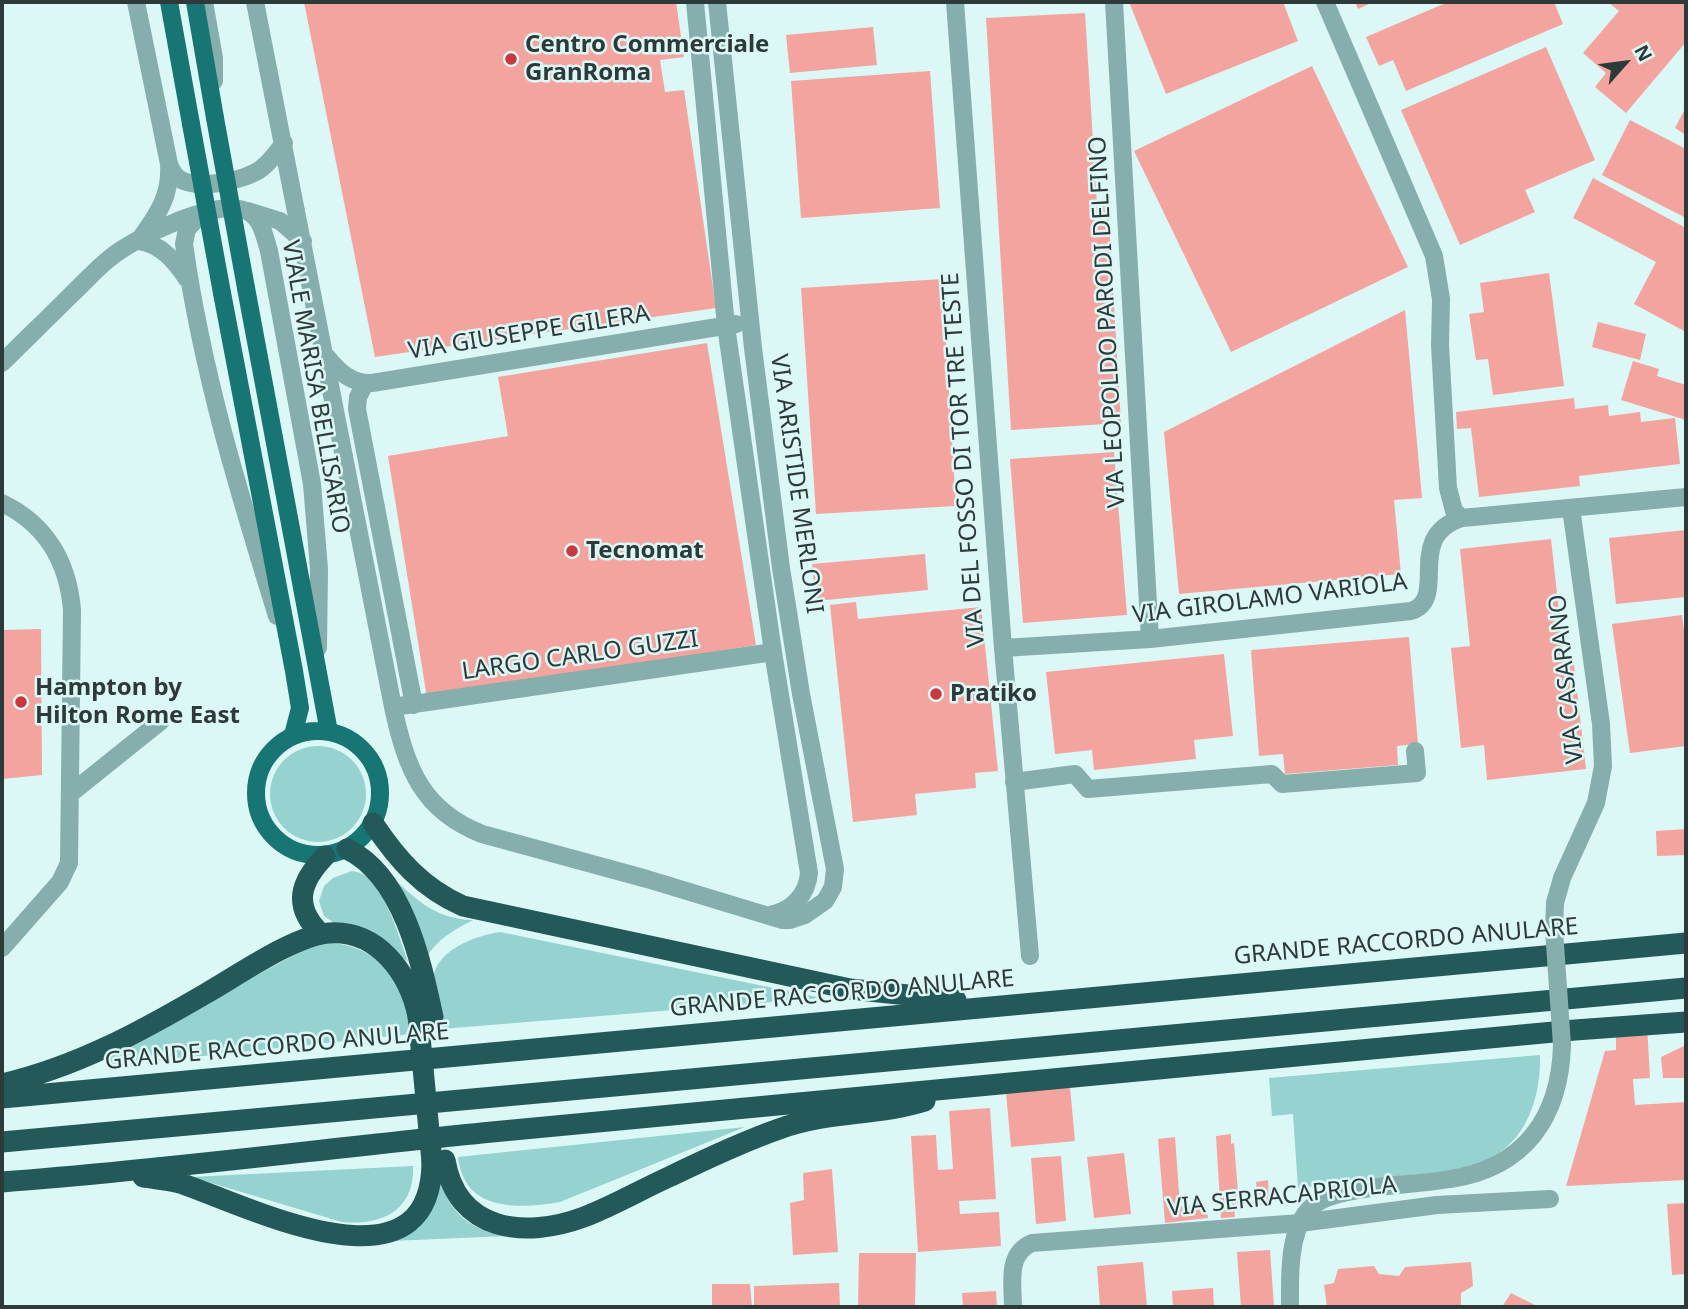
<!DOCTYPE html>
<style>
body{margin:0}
#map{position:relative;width:1688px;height:1309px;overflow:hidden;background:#dbf7f6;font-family:"Noto Sans",sans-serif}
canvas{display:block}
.frame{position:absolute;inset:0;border:4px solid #2e3939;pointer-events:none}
.north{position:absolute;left:1590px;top:28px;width:70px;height:70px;-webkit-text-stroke:5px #dbf7f6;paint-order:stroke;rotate:62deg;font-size:19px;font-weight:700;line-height:28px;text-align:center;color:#2e3939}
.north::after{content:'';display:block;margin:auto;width:24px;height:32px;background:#2e3939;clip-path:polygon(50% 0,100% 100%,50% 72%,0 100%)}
</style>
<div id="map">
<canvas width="1688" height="1309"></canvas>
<div class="frame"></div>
<div class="north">N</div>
</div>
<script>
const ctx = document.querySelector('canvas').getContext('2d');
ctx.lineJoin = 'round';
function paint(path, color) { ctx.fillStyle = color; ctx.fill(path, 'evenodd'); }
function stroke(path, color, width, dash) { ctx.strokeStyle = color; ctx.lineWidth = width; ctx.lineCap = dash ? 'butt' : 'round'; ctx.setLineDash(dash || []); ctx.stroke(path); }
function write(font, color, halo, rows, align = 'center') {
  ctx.font = font + ' "Noto Sans",sans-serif'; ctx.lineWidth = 5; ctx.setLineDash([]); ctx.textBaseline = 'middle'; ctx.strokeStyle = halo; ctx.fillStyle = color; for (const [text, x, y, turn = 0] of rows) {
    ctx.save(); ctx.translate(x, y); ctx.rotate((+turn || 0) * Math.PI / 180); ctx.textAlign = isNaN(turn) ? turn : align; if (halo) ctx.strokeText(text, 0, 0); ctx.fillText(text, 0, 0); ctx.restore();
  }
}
paint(new Path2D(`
 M270 794a48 48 0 1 1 96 0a48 48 0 1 1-96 0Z
 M352 871C359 872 366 874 371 880 388 899 400 939 408 962L382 940 337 925 324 916 319 901 324 886 333 878Z
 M394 879C419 902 437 919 473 920 454 930 439 938 427 956Z
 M500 932 822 998 441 1029C438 1014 433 996 433 980 435 950 475 936 500 932Z
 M332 943C365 946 392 964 405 996 410 1006 409 1023 411 1034L108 1066 104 1058 307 948Z
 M1540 1055C1541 1097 1527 1143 1484 1161 1458 1172 1427 1173 1400 1176 1366 1180 1332 1184 1298 1188L1293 1114 1272 1116 1269 1078Z
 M745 1127 560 1202C518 1209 464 1212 458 1157Z
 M413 1166C415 1210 382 1226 342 1222L191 1177Z
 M440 1179C452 1216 469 1228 506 1236L391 1241C422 1228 437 1213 440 1179Z`), '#95d2d0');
paint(new Path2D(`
 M304 2H676L684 57 660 60 665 92 684 90 716 308 375 357Z
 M1129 2H1283L1298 41 1166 94Z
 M1355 2H1373L1358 9Z
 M1448 2H1554L1563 24 1406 91 1393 60 1379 66 1366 37Z
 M1608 2H1686V42L1626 113 1595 87 1606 73 1583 53 1619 11Z
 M1085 13 1097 205 1108 204 1121 423 1011 430 986 18Z
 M873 27 877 65 790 73 786 35Z
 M1546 47 1595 160 1525 190 1535 212 1460 245 1401 110Z
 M1312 66 1408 267 1231 352 1134 151Z
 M930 71 940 208 801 218 791 81Z
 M1686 107V135L1675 128Z
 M1630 120 1686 149V218L1602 175Z
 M1593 178 1686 228V332L1634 304 1656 262 1573 218Z
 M1549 273 1564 386 1493 395 1488 359 1476 360 1469 314 1484 312 1480 283Z
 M942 279 956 506 816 514 801 288Z
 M1405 310 1422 498 1394 500 1401 574 1179 594 1164 432Z
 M1598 322 1646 334 1640 360 1592 347Z
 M707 343 756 645 427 698 388 456 508 436 498 377Z
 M1633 361 1659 369 1657 376 1686 385V420L1621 400Z
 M1574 398 1575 409 1608 405 1609 416 1640 412 1641 422 1675 418 1680 464 1579 476 1580 486 1479 497 1471 428 1457 429 1456 412Z
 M1114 452 1127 615 1023 623 1010 459Z
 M1686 530V597L1616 604 1609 538Z
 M1551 539 1565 666 1574 665 1586 769 1487 780 1484 745 1461 748 1451 648 1470 646 1460 549Z
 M925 554 928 590 816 601 812 564Z
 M856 602 858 619 981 607 998 771 975 773 976 788 915 794 917 815 853 822 830 605Z
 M1682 615 1686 647V746L1630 753 1612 624Z
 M41 629 42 775 2 779V630Z
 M1409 637 1418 744 1397 746 1398 765 1285 774 1283 754 1259 756 1251 650Z
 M1224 654 1233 736 1194 740 1196 759 1094 770 1092 750 1055 754 1046 672Z
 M1686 829V855L1657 856 1656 831Z
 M1647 1026 1650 1078 1633 1079 1635 1105 1686 1102V1180L1566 1186 1605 1051 1616 1050V1028Z
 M1686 1045V1078H1663L1661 1057Z
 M1070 1087 1075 1141 1011 1147 1006 1093Z
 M990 1108 996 1199 959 1201 960 1214 999 1212 1001 1246 918 1252 911 1136 936 1135 938 1170 953 1169 949 1111Z
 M1231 1134V1144L1234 1143 1239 1204 1234 1203 1235 1217 1221 1218 1216 1136Z
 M1175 1137 1180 1206H1206L1208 1218 1165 1223 1158 1139Z
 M1124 1153 1131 1214 1094 1218 1087 1157Z
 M1061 1156 1066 1221 1036 1224 1031 1158Z
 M832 1169 838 1252 793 1255 790 1203 804 1200 803 1173Z
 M1268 1180 1269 1203 1258 1205 1256 1182Z
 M1686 1203V1274L1672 1275 1667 1204Z
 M1270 1250 1274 1307H1241L1237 1252Z
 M859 1253H916L915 1307H858Z
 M1143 1262 1147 1307H1100L1097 1266Z
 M1471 1262 1473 1286 1461 1293V1307H1327L1324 1285 1334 1283 1338 1269 1374 1266 1379 1274 1399 1276 1405 1267Z
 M839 1283 840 1307H754V1286Z
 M712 1284H750L752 1307H712Z
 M1213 1288 1214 1307H1173L1172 1291Z
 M996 1291 997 1307H963L962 1293Z
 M1511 1293 1535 1305 1533 1307H1502Z`), '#f4a49f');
stroke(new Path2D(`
 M136 2 169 164C171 194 159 213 142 236
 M204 2 214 58V81
 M255 2 393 707C406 767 421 810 482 834L647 879 782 920H790L805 915 825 901 833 887 835 869 801 694 781 568 753 348 717 2
 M695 2 726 326 773 652 809 873C807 895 792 911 770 915
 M955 2 1003 648 1030 956
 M1114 2 1150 639
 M1325 2 1434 256 1441 299 1440 345 1448 488 1454 511 1462 518
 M169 164C171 169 173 174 178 178 196 191 246 181 262 168 271 161 277 152 284 143
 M248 211 280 221 303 241
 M201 214 187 229 184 244C202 372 239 493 277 616
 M139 241C161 244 175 261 187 279
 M327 357C339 372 352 384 372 383L736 324
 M2 363C25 340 48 318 71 295 84 283 96 269 110 258 134 238 221 194 250 213 262 220 265 238 269 251L312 484 319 569 318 648
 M365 384 358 397 357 409 414 705
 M2 503C46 524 68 562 72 610L69 863 60 882 2 948
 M1003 648 1150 639 1411 611C1450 598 1403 537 1462 518L1686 497
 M393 707 773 652
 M1014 782 1075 774 1088 789 1272 774 1282 784 1417 773 1415 751
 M70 794 161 721
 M1555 903 1562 878 1596 803 1603 766 1601 724 1571 508
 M1013 1307C1013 1284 1006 1254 1032 1243L1300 1223 1437 1205 1550 1199
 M1290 1307C1290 1279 1288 1237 1306 1213 1315 1200 1333 1195 1348 1192 1382 1184 1416 1185 1450 1179 1524 1168 1560 1118 1562 1045`), '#86aeac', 18);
stroke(new Path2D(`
 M169 2 191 124
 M195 2 215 118
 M246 288 329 732
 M222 293 294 671 300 708 293 735
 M256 793a62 62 0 1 1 124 0a62 62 0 1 1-124 0Z`), '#177573', 18);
stroke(new Path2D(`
 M373 823C397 859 422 888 463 906L850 989 956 1000
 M347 849C403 876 421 961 433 1017
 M321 934C292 906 300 882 325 856
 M2 1084C76 1067 140 1032 205 994 237 976 293 936 329 933 378 930 409 973 418 1016
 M2 1098C563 1048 1124 992 1686 943
 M2 1142 1686 988
 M445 1160C457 1232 525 1239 584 1217 613 1206 642 1189 671 1176 706 1159 742 1142 779 1129 828 1111 877 1116 925 1101
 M143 1177C155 1179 168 1180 180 1183 246 1205 431 1301 432 1162
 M2 1182C165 1170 328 1148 492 1132 853 1097 1214 1064 1575 1030L1686 1022`), '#235a59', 21);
stroke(new Path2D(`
 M1555 903 1554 930 1562 1045`), '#86aeac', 18);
stroke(new Path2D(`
 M215 118 246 288
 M191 124 222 293`), '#177573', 18);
stroke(new Path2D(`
 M418 1016 432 1162`), '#235a59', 21);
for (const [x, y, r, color] of [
 [511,59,7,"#c8383e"],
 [572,551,7,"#c8383e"],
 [936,694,7,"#c8383e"],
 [21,702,7,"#c8383e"]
]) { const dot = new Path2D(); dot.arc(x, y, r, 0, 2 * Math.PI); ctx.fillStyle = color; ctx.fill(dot); stroke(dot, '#dbf7f6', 2.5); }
write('bold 24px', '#2e3939', '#dbf7f6', [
 ["Centro Commerciale",525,45],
 ["GranRoma",525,73],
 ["Tecnomat",586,551],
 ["Hampton by",35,688],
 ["Hilton Rome East",35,716],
 ["Pratiko",950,694]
], 'left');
write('24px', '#2e3939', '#dbf7f6', [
 ["VIA LEOPOLDO PARODI DELFINO",1108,322,-93],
 ["VIA GIUSEPPE GILERA",529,333,-9],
 ["VIALE MARISA BELLISARIO",315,387,80],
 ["VIA DEL FOSSO DI TOR TRE TESTE",964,460,-94],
 ["VIA ARISTIDE MERLONI",796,484,82],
 ["VIA GIROLAMO VARIOLA",1270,599,-7],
 ["LARGO CARLO GUZZI",580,656,-8],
 ["VIA CASARANO",1567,679,-96],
 ["GRANDE RACCORDO ANULARE",1406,942,-5],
 ["GRANDE RACCORDO ANULARE",842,994,-5],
 ["GRANDE RACCORDO ANULARE",277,1047,-5],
 ["VIA SERRACAPRIOLA",1282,1197,-6]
]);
</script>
